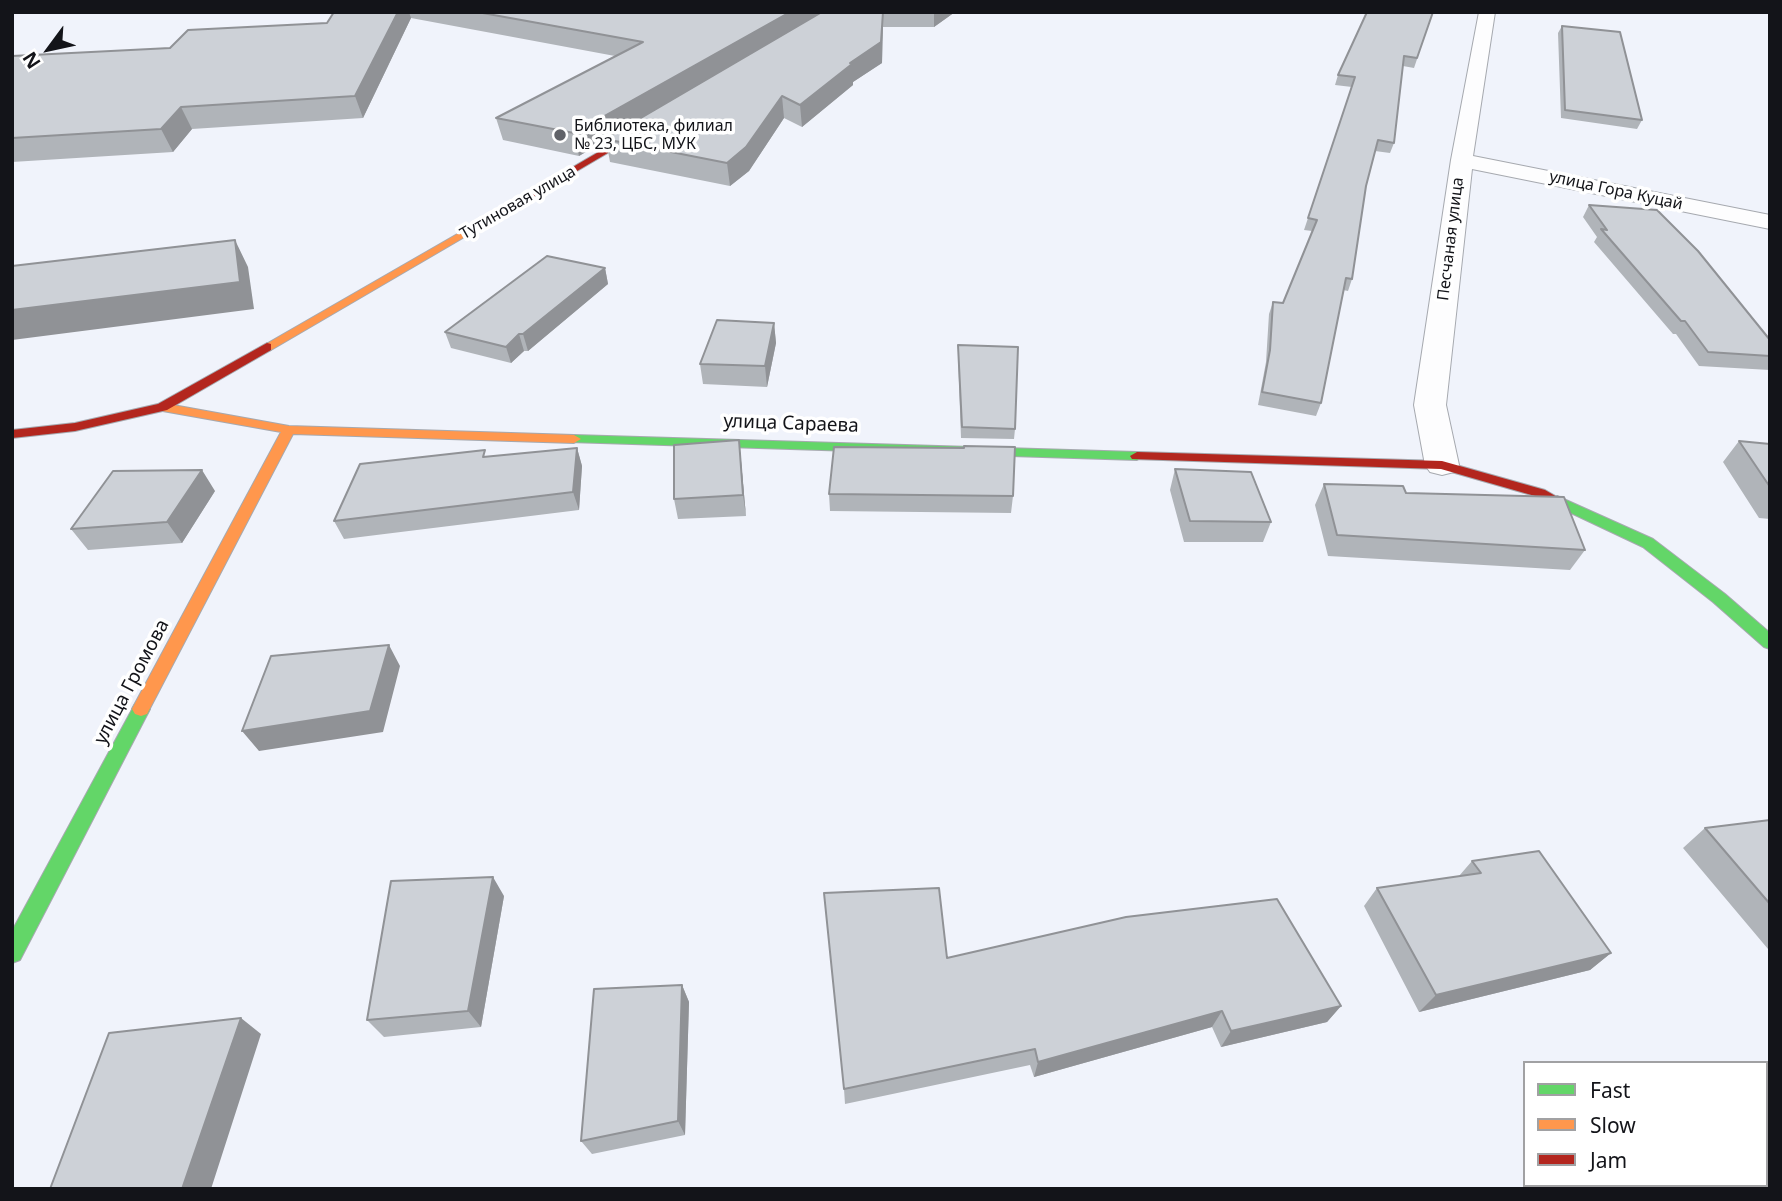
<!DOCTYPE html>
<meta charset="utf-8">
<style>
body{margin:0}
#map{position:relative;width:1782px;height:1201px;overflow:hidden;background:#f0f3fb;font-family:"Noto Sans",sans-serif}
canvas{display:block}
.frame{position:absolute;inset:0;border:14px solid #131419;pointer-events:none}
.legend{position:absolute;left:1523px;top:1061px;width:245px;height:126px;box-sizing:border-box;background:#fff;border:2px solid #a1a1a3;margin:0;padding:9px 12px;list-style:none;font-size:21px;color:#131419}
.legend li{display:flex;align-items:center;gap:14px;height:35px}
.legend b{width:35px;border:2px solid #a1a1a3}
.north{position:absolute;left:14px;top:14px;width:70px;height:70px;-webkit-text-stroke:5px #fff;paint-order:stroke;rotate:237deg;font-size:19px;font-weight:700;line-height:28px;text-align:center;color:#131419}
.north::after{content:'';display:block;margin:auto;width:24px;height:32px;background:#131419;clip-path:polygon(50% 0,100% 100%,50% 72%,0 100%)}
</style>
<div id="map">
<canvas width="1782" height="1201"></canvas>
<div class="frame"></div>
<ul class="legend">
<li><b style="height:9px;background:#63d668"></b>Fast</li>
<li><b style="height:9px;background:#ff974d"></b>Slow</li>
<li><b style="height:9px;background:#b3261e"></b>Jam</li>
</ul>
<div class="north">N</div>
</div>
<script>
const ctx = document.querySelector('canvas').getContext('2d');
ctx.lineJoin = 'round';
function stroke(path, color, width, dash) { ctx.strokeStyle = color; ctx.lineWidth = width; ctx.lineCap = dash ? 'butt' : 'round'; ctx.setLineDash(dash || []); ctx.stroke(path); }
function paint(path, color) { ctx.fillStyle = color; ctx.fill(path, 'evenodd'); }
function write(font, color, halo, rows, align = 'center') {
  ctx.font = font + ' "Noto Sans",sans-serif'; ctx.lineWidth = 7; ctx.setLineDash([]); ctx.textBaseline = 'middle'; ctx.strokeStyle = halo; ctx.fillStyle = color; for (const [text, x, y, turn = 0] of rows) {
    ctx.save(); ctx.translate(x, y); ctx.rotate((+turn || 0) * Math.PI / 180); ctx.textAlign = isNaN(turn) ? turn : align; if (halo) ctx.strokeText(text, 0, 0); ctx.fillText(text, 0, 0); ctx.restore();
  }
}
const street = new Path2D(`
 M1479 12H1495L1473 156 1770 215V229L1472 169 1446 405 1459 465 1454 472 1442 475 1430 472 1425 465 1414 405 1451 160Z`);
const fast = new Path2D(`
 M574 435 1137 452 1144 456 1137 460 569 442V436Z
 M1557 496 1653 539 1725 594 1770 633V649L1764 647 1713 602 1643 547 1552 504 1550 501Z
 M141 702 147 704 150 709 20 960 12 963V931L135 704Z`);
const slow = new Path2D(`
 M506 206 509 207V211L271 350 267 351 261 347Z
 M162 403 289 426 574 435 581 439 574 443 293 434 147 714 141 716 135 714 132 709 281 432 157 410 156 407Z`);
const jam = new Path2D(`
 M650 122 657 124 509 211 501 209Z
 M267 343 271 344V350L167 410 75 431 12 438V430L75 423 158 404Z
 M1137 452 1442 461 1545 490 1564 501 1557 506 1535 496 1441 469 1132 459 1130 456Z`);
stroke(street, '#a6a9af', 2);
stroke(fast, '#a6a9af', 2);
stroke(slow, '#a6a9af', 2);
stroke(jam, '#a6a9af', 2);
paint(street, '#fdfdfe');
paint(fast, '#63d668');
paint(slow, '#ff974d');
paint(jam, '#b3261e');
paint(new Path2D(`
 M334 12H970L968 14 955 12 934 27H883L882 63 853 82V85L802 127 784 118 749 171 730 186 610 162 606 140 579 156 503 140 496 118 615 56 411 18 363 118 192 129 173 152 12 162V56L170 48 327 23Z
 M1433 12 1414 68 1403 66 1394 143 1390 153 1375 151 1366 186 1352 279 1348 291 1343 290 1321 403 1316 416 1258 405 1266 362 1269 314 1273 302 1283 303 1312 231 1304 230 1352 87 1335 85 1338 75Z
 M1562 26 1642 120 1637 129 1561 118 1558 33Z
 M1589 205 1770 340V370L1699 366 1676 334H1673L1594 242 1597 237 1583 217Z
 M605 268 608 284 528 351H524L511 363 451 348 445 332Z
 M774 323 776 343 767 387 703 384 700 364Z
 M958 345 1015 429 1014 439 961 438 958 356Z
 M739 440 741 461 746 516 678 519 674 499Z
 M1739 441 1770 444V519L1759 518 1723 462Z
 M577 448 582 466 579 510 344 539 334 521 488 457Z
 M1175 469 1271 522 1263 542H1184L1170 490Z
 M1324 484 1406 493 1585 550 1570 570 1328 556 1315 505Z
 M215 491 182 543 88 550 71 529Z
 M829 494 1013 496 1011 513 830 511Z
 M1770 820V949H1768L1683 848 1705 828Z
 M1472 861 1611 953 1590 970 1419 1012 1364 906 1377 888 1459 876Z
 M504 896 481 1027 384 1037 367 1020Z
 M947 958 1341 1006 1327 1022 1221 1047 1212 1027 1034 1077 1030 1065 845 1104 844 1089Z
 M682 985 689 1002 685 1135 592 1154 581 1141Z`), '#b0b4b9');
paint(new Path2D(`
 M398 12H409L411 18 363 118 355 96Z
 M790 12H824L605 139 606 140 579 156 574 133Z
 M883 12 882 63 853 82V85L802 127 800 105 850 63Z
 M934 12H955L934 27Z
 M782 96 784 118 749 171 730 186 727 163Z
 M181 107 192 129 173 152 161 129Z
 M235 240 248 267 254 309 12 340V310Z
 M605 268 608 284 528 351 523 334Z
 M774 323 776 343 767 387 765 366Z
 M519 334 524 351 511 363 506 347Z
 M739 440 741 461 746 516 743 495Z
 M577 448 582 466 579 510 573 492Z
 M202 470 215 491 182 543 167 522Z
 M389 645 400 666 383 732 259 751 242 731Z
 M493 877 504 896 481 1027 468 1011Z
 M1611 953 1590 970 1419 1012 1436 995Z
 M682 985 689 1002 685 1135 678 1121Z
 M1341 1006 1327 1022 1221 1047 1231 1031Z
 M1222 1011 1212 1027 1034 1077 1038 1062Z
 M241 1018 261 1034 211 1189H182Z`), '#909296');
const building = new Path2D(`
 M334 12H398L355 96 181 107 161 129 12 138V56L170 48 188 30 327 23Z
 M477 12H790L574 133 496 118 643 42Z
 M822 12H883L881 42 850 63 852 64 800 105 782 96 746 147 727 163 605 139Z
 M1367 12H1433L1417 58 1404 56 1394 143 1378 140 1366 186 1352 279 1346 278 1321 403 1262 392 1270 350 1273 302 1283 303 1317 220 1308 218 1355 77 1338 75Z
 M1562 26 1620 32 1642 120 1565 110Z
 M1589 205 1657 210 1698 251 1770 340V356L1708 352 1685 321H1681L1601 229 1607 230Z
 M235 240 240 282 12 310V266Z
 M547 256 605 268 523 334H519L506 347 445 332Z
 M717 320 774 323 765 366 700 364Z
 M958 345 1018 347 1015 429 962 427Z
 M739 440 743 495 674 499V445Z
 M1739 441 1770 444V487Z
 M964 446 1015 447 1013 496 829 494 834 447 964 448Z
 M577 448 573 492 334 521 360 464 485 450 483 457Z
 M1175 469 1251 472 1271 522 1190 521Z
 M202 470 167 522 71 529 113 471Z
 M1324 484 1403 486 1406 493 1564 497 1585 550 1337 535Z
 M389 645 370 711 242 731 271 656Z
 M1770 820V904L1705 828Z
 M1539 851 1611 953 1436 995 1377 888 1481 873 1472 861Z
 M493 877 468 1011 367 1020 391 881Z
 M939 888 947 958 1126 917 1277 899 1341 1006 1231 1031 1222 1011 1038 1062 1035 1049 844 1089 824 893Z
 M682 985 678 1121 581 1141 594 989Z
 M241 1018 182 1189H50L109 1033Z`);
paint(building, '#cdd1d7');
stroke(building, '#909296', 2);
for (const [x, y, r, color] of [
 [560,135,7,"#606268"]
]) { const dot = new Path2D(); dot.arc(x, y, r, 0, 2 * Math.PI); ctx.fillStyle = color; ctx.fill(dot); stroke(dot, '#fff', 2.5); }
write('16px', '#131419', '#fff', [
 ["Библиотека, филиал",574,126],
 ["№ 23, ЦБС, МУК",574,144]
], 'left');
write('16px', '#131419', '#fff', [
 ["улица Гора Куцай",1616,191,12],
 ["Тутиновая улица",518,203,-30],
 ["Песчаная улица",1451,239,-83]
]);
write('19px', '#131419', '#fff', [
 ["улица Сараева",791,424,2],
 ["улица Громова",132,682,-62]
]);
</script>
